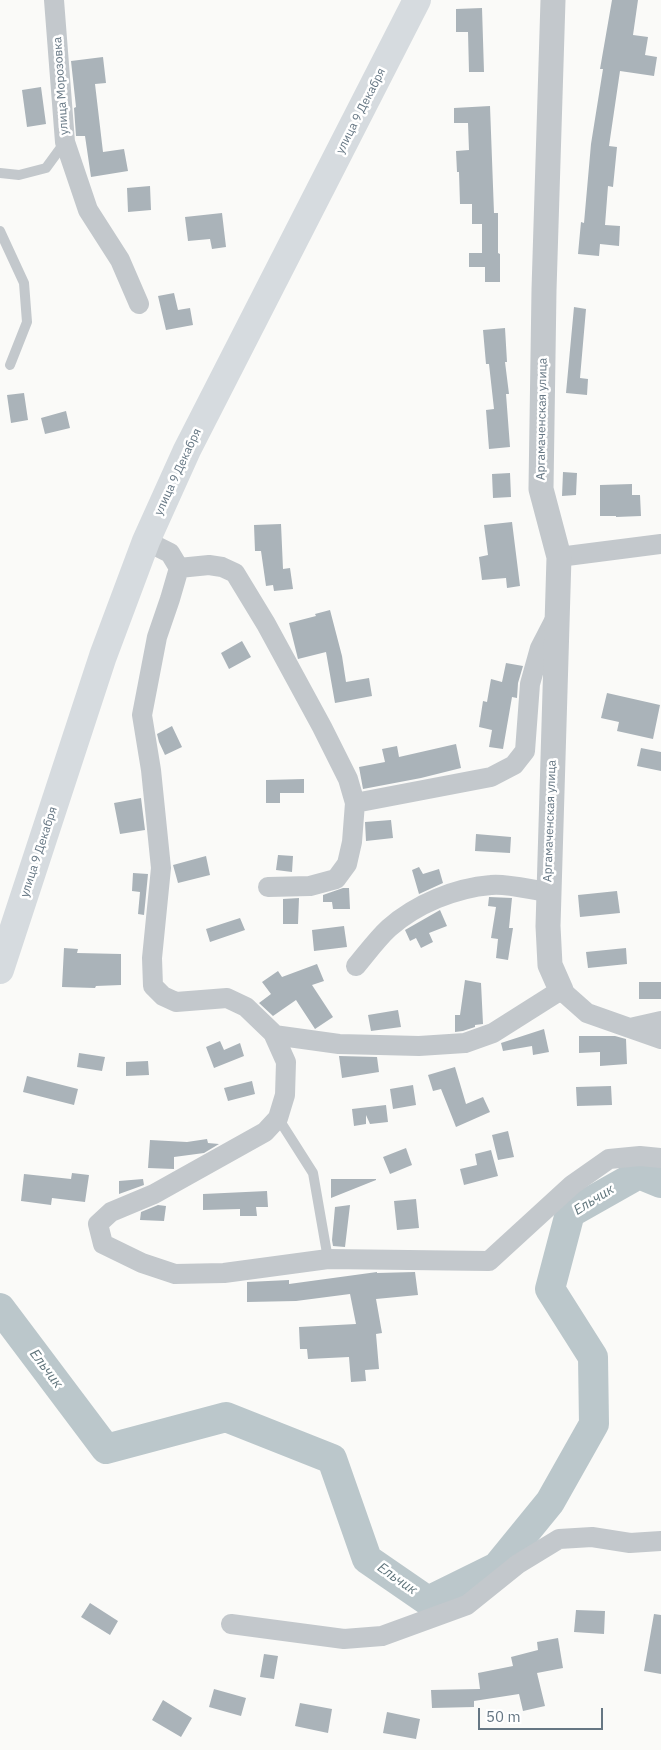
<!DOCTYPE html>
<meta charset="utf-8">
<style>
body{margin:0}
#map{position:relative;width:661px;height:1750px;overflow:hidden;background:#fafaf8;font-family:"IBM Plex Sans",sans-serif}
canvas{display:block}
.scale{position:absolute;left:478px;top:1708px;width:125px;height:22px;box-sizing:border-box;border:2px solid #657683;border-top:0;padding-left:6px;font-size:15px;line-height:18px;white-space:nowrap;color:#657683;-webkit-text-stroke:4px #fff;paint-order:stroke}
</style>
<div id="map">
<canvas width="661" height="1750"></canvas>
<div class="scale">50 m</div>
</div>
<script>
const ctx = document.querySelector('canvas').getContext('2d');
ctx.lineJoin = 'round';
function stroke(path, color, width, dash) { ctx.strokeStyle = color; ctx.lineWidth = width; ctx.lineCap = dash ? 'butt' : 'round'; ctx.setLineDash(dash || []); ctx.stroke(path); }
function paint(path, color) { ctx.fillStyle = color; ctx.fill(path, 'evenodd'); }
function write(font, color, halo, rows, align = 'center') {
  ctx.font = font + ' "IBM Plex Sans",sans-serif'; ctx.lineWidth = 5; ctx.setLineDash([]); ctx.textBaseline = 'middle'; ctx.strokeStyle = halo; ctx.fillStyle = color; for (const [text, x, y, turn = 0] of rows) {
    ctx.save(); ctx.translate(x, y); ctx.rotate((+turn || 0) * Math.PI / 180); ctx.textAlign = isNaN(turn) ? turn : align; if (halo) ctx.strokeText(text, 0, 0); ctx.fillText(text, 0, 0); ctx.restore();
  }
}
stroke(new Path2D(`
 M0 1308 106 1449 226 1417 332 1459 367 1559 428 1601 497 1567 550 1502 594 1424 593 1357 550 1289 570 1213 639 1174 661 1183`), '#bbc7cb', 30);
paint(new Path2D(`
 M612 0H638L633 35 648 37 645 55 657 57 654 76 620 71 609 146 617 147 613 187 608 186 605 225 620 226 619 246 600 244 599 256 578 254 581 222 584 223 591 144 603 69H600Z
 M482 8 484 72H469L468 32H456V9Z
 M103 57 106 83 95 84 103 152 124 149 128 171 91 177 85 136H76L74 108 76 107 71 61Z
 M41 87 46 124 27 127 22 90Z
 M490 106 494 213H498V253L500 254V282H485V267H469V253H482V224H472V204H460L459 172H457L456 151 469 150 468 123H454V108Z
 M150 186 151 210 128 212 127 188Z
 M222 213 226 247 212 249 210 239 188 241 185 217Z
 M174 293 178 310 190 308 193 325 166 330 158 296Z
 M574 307 586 309 580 378 588 379 587 395 566 393Z
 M505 328 507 362H505L509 394H506L510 447 489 449 486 410 494 409 489 364H486L483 330Z
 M24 393 28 420 11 423 7 395Z
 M66 411 70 428 45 434 41 418Z
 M563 472 577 473 576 495 562 496Z
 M510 473 511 497 493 498 492 474Z
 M632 484V495H640L641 516 616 517V516H600V485Z
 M512 522 520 586 507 588 506 578 482 580 479 557 488 555 484 525Z
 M281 524 283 569 290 568 293 589 274 591 273 585 266 586 261 551H255L254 525Z
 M330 610 342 656 346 682 369 678 372 696 335 703 326 652 298 659 289 623 316 616 315 614Z
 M242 641 251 657 229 669 221 653Z
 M506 663 523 666 518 683 517 698 512 697 503 749 489 747 492 730 479 727 483 701 487 702 491 679 502 682Z
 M607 693 660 705 653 739 617 731 619 722 601 718Z
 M172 726 182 747 165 755 159 742 157 734Z
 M456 744 461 768 421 778 363 789 359 767 385 762 382 749 397 746 399 757Z
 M641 748 661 752V771L637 766Z
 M304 779V793H280V803H266V780Z
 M141 798 145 830 120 834 114 803Z
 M391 820 393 838 366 841 365 822Z
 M476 834 511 837 510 853 475 851Z
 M278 855 293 856 292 872 276 870Z
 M206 856 210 875 178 883 173 865Z
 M419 867 423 874 439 869 443 883 419 894 412 870Z
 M133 873 148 874 144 915 138 914 140 892 132 891Z
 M343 888H349L350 909H333L332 902H323V895Z
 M617 891 620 913 580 917 578 895Z
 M489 897 512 898 509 928H513L508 960 496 958 498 939 491 938 496 907 488 906Z
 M299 898 298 924H283V899Z
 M440 910 447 926 429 933 433 942 421 948 416 938 410 941 405 930Z
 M240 918 245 930 210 942 206 929Z
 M344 926 347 947 314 951 312 930Z
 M64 948 78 949 77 953 121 954V985L96 986 95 988 62 987Z
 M626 948 627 964 588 968 586 952Z
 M317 964 324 981 312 985 333 1017 315 1029 296 1000 273 1016 259 1003 271 994 262 982 278 971 282 977Z
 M465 980 481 983 483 1024 475 1025V1027L463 1031 455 1032V1015H460Z
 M639 982H661V999H639Z
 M398 1010 401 1027 371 1031 368 1015Z
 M544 1029 549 1052 533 1055 532 1046 503 1051 501 1043Z
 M579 1036H615L626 1039 627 1064 600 1066V1052L579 1053Z
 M220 1041 224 1050 240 1043 244 1056 214 1068 206 1047Z
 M79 1053 105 1057 102 1071 77 1067Z
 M339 1056 377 1057 379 1072 342 1078Z
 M148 1061 149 1075 126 1076V1062Z
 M455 1067 466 1104 483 1097 490 1112 456 1127 441 1089 433 1091 428 1075Z
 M27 1076 78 1089 74 1105 23 1092Z
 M252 1081 255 1094 228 1101 224 1088Z
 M413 1085 416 1105 393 1109 390 1089Z
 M611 1086 612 1105 577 1106 576 1087Z
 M386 1105 388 1122 370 1124 366 1115V1124L354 1126 352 1109Z
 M508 1131 514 1157 498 1160 492 1135Z
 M207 1139 208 1143 219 1144 204 1153 174 1157V1169L148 1168 150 1140 187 1142Z
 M406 1148 412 1165 390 1174 383 1157Z
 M491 1150 498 1176 464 1185 460 1169 477 1165 475 1154Z
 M72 1173 89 1175 85 1202 52 1198 51 1205 21 1201 24 1174 71 1179Z
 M143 1179 144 1185 119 1194V1181Z
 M331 1179H376V1180L331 1198Z
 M267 1191 268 1207H256L257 1216H240V1209L203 1210V1194Z
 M416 1199 419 1228 397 1230 394 1201Z
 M158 1205 166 1206 164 1221 140 1220 141 1212Z
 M350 1205 345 1247 333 1246 332 1240 335 1207Z
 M377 1272V1273L415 1272 418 1295 376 1299 382 1333 376 1334 379 1369 365 1370 366 1381 351 1382 349 1357 308 1359 307 1349H300L299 1327 356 1324 350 1294 296 1301 247 1302V1282L289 1280V1284Z
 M90 1603 118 1621 110 1635 81 1617Z
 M576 1610 605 1611 604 1634 574 1632Z
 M654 1614 661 1615V1674L644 1671Z
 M558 1638 563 1668 537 1673 545 1706 523 1711 519 1694 474 1701V1707L432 1708 431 1690 480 1689 478 1673 513 1666 511 1657 538 1650 537 1642Z
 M264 1654 278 1656 274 1679 260 1677Z
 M214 1689 246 1698 241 1716 209 1707Z
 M163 1700 192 1718 181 1737 152 1720Z
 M300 1703 332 1709 328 1733 295 1726Z
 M387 1712 420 1719 416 1739 383 1733Z`), '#aab3b9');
stroke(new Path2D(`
 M0 173 19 175 46 168 65 142
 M0 231 24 283 27 322 10 365
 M278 1118 313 1173 328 1259`), '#c3c8cc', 10);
stroke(new Path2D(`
 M54 0 65 142 88 210 120 260 139 304
 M146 541 170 553 179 568 170 599 157 637 142 715 151 770 161 868 152 958 153 986 163 996 176 1002 227 998 246 1007 273 1033 286 1062 285 1095 278 1118 265 1132 154 1194 111 1212 98 1224 103 1244 142 1263 175 1274 224 1273 328 1259 489 1261 572 1185 609 1159 640 1156 661 1158
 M559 557 661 544
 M179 568 209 565 222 567 235 573 266 624 322 727 348 779 355 803 352 842 347 864 336 879 310 886 268 887
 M355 803 491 777 514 765 525 751 530 684 540 648 556 617
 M356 966C367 953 377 939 389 928 416 904 455 888 491 885 506 883 532 890 548 892
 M630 1028 661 1021
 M274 1035 339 1044 419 1046 465 1043 493 1033 561 990 587 1013 661 1039
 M231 1624 344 1639 382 1636 467 1605 518 1564 559 1539 592 1537 630 1543 661 1541`), '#c3c8cc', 20);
stroke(new Path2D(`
 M553 0 544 290 541 489 559 557 548 926 550 965 561 990`), '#c3c8cc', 25);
stroke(new Path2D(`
 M0 970 103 656 146 541 187 450 417 0`), '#d6dbdf', 28);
write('12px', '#657683', '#fff', [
 ["улица Морозовка",61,86,-94],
 ["улица 9 Декабря",361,111,-63],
 ["Аргамаченская улица",542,419,-89],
 ["улица 9 Декабря",178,472,-65],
 ["Аргамаченская улица",550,821,-88],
 ["улица 9 Декабря",39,852,-72]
]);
write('italic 14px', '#60757c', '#fff', [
 ["Ельчик",594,1200,-32],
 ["Ельчик",46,1369,53],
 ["Ельчик",397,1579,35]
]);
</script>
